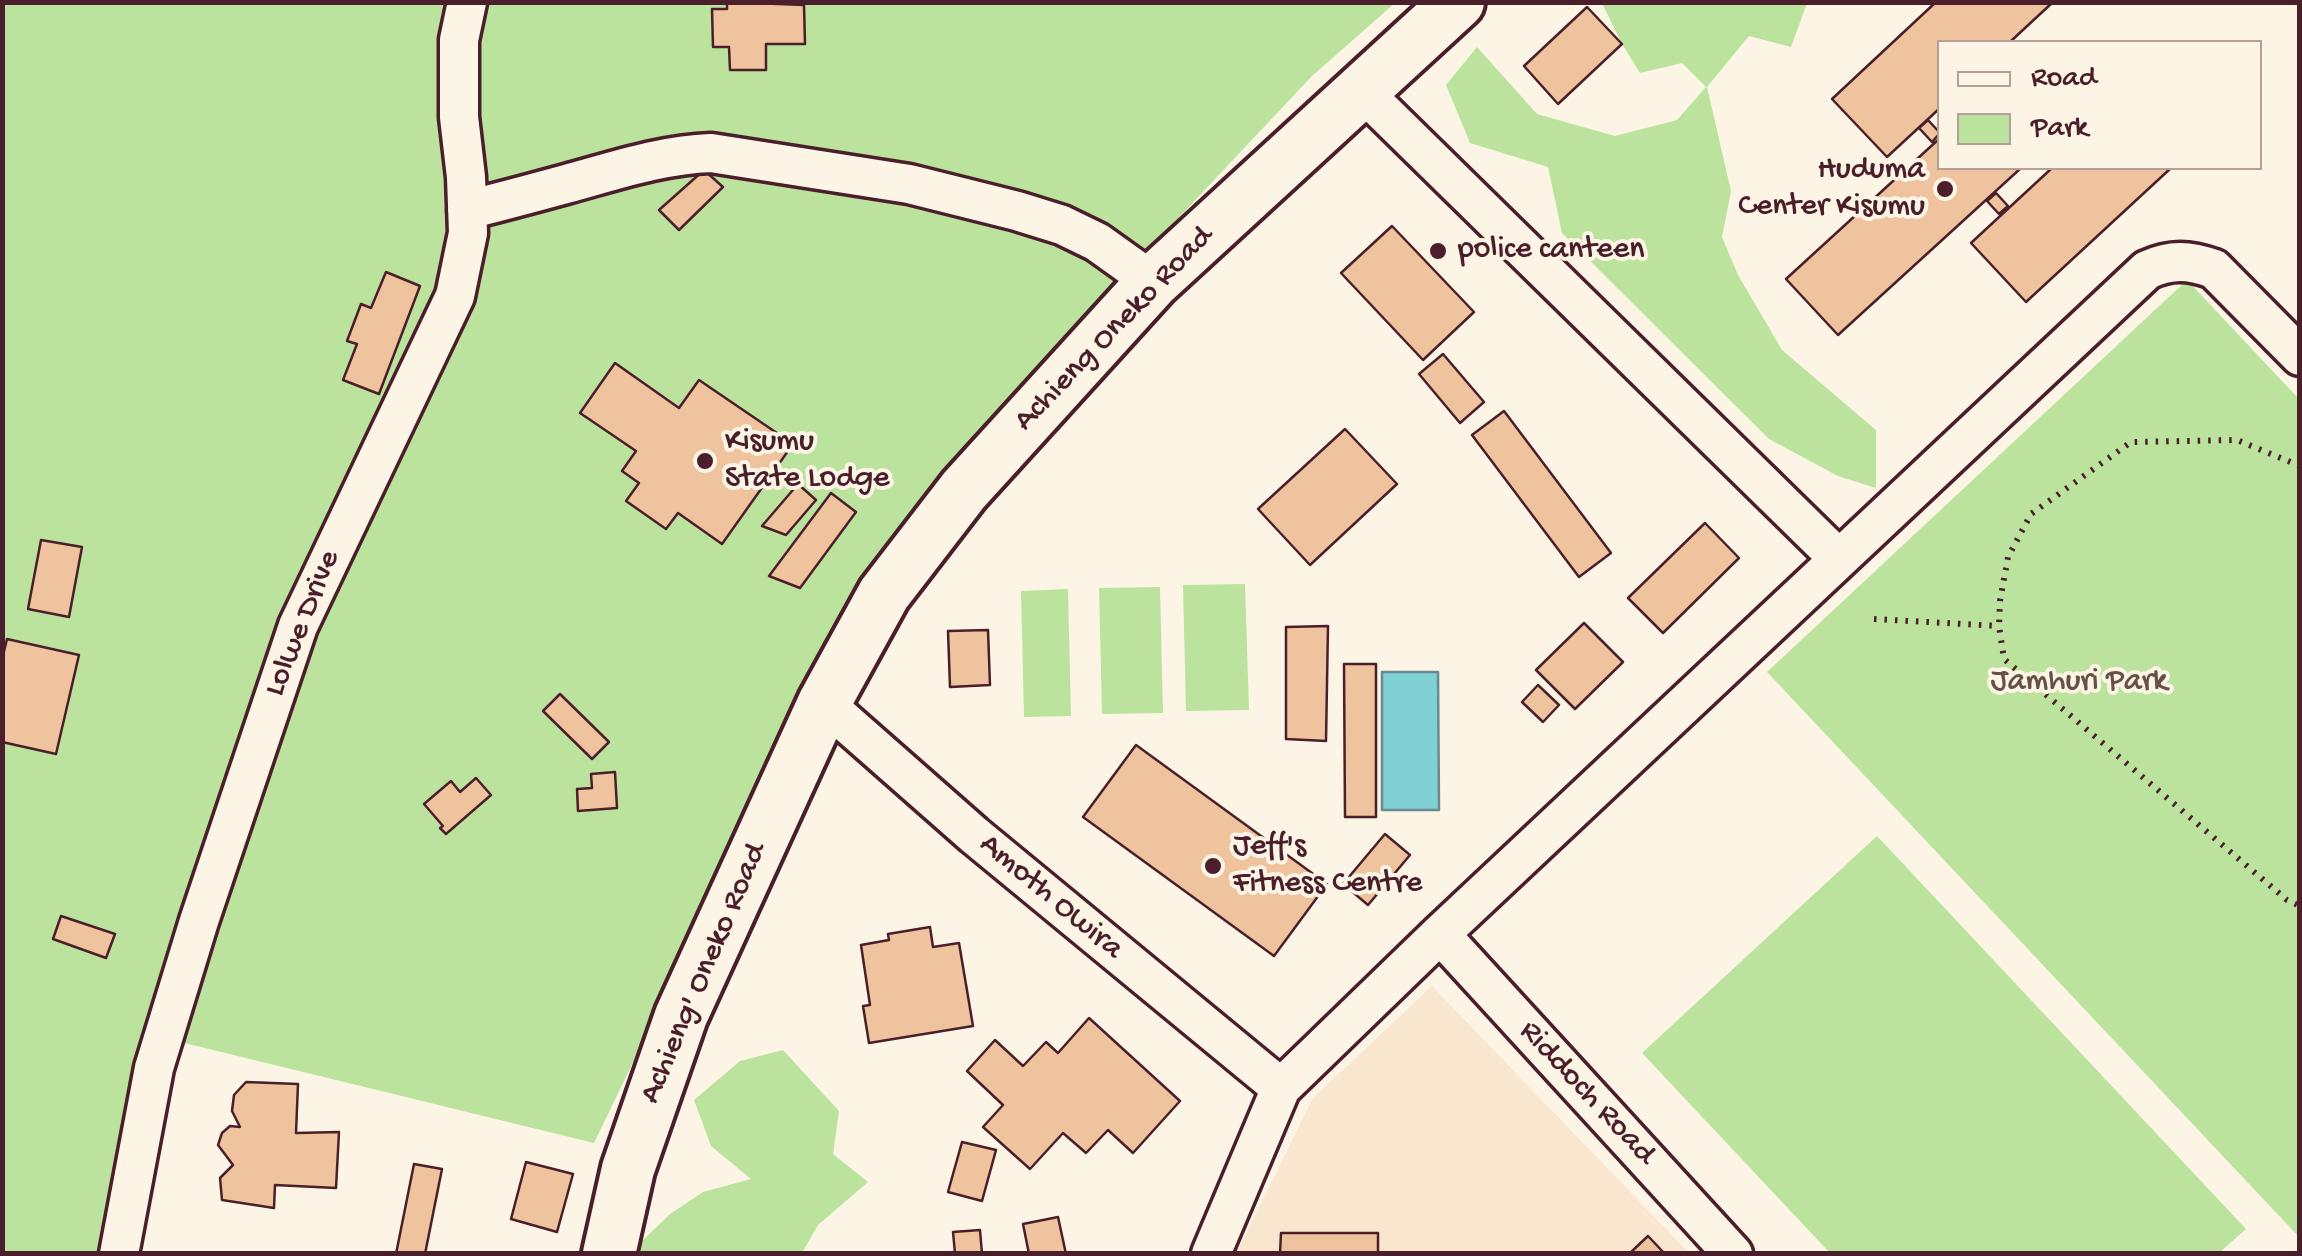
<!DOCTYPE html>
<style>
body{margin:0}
#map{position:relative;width:2302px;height:1256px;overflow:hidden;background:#fcf5e5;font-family:"Gochi Hand",sans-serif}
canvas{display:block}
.frame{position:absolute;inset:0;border:5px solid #4a1f2b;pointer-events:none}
.legend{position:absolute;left:1937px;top:40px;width:325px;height:130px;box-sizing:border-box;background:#fcf5e5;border:2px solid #b59f9b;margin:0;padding:12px 18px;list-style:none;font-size:30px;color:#4a1f2b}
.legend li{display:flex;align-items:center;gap:20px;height:50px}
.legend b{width:50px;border:2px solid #b59f9b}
</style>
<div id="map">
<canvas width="2302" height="1256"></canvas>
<div class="frame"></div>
<ul class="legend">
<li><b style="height:12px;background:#fcf5e5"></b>Road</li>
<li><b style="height:28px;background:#bbe39e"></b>Park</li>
</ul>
</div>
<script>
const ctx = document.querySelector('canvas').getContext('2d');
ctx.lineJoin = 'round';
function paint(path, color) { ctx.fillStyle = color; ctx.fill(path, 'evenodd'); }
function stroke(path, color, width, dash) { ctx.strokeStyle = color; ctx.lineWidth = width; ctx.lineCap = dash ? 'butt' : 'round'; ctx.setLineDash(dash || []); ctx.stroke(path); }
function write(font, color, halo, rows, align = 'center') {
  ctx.font = font + ' "Gochi Hand",sans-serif'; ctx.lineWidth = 8; ctx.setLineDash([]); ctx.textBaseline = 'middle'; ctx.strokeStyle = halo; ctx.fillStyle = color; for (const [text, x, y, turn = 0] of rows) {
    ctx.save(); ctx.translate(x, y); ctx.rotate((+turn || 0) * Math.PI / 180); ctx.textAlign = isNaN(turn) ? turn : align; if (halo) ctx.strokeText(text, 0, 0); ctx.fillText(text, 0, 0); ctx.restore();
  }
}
paint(new Path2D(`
 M1432 986 1689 1253 1236 1254 1313 1098Z`), '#f8e6cf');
paint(new Path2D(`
 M2 3H1395L1312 76 1104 297 959 470 744 833 594 1143 164 1038 121 1254 3 1253Z
 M1602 3H1807L1791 47 1749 36 1707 87 1731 191 1722 237 1738 275 1782 350 1876 430V488L1838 476 1769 439 1562 233 1548 167 1470 143 1446 85 1477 47 1537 114 1615 136 1677 120 1706 87 1682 63 1640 73 1622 44Z
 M2187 280 2299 399V1237L1767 672Z
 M1245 584 1249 710 1186 711 1183 585Z
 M1160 587 1163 713 1102 714 1099 588Z
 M1068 589 1071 716 1024 717 1021 591Z
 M1877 836 2246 1229 2219 1253H1830L1642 1053Z
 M783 1050 839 1111 833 1154 868 1182 818 1225 802 1253 633 1254V1250L670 1214 703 1192 751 1179 711 1146 694 1100 740 1061Z`), '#bbe39e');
const water = new Path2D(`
 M1382 672H1438L1439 810H1382Z`);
paint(water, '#80d1d6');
stroke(water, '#6a8a92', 2.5);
const building = new Path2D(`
 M727 2 804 5 805 44H766V70H730L729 47H713L712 9H727Z
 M1936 2H2053L2010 42H1940V108L1887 157 1832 99Z
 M1587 7 1622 44 1558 104 1524 66Z
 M1928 120 1940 133 1932 142 1919 128Z
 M1940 138V168H2021L1838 335 1786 279Z
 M2052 168H2171L2026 302 1971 243Z
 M704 170 723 187 679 230 659 210Z
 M1996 193 2008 206 1999 214 1987 201Z
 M1392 226 1474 312 1423 360 1341 273Z
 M386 272 420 286 379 394 343 380 357 344 347 341 361 304 371 308Z
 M1443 354 1484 402 1460 423 1419 374Z
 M615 363 679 408 699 380 793 444 722 544 678 513 666 529 626 501 639 483 622 471 636 451 580 413Z
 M1504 411 1611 553 1579 577 1472 435Z
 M1345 429 1397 484 1310 565 1258 509Z
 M798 484 816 500 786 535 762 526Z
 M831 493 856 512 800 588 769 576Z
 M1705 523 1739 558 1663 633 1628 598Z
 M41 540 82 547 69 617 28 609Z
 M1584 623 1623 662 1575 709 1536 670Z
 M1328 626 1326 741 1286 739V627Z
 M988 630 990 685 950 687 948 631Z
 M7 639 79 655 56 754 2 742V660Z
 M1344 664H1376V817H1345Z
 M1538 685 1559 705 1543 722 1522 702Z
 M560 694 609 742 592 759 543 711Z
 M1136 745 1327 884 1274 956 1083 817Z
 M615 772 617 808 578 811 577 789 592 788 591 774Z
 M476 778 491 795 446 834 440 828 443 826 424 804 451 781 460 792Z
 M1385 834 1410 855 1368 905 1343 884Z
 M61 916 115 934 106 958 53 939Z
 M930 927 933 947 959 943 973 1026 869 1043 863 1006 870 1005 861 945 889 940 888 934Z
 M1089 1018 1180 1101 1133 1153 1108 1130 1086 1153 1063 1133 1030 1169 983 1127 1003 1105 967 1071 995 1040 1023 1066 1046 1042 1058 1053Z
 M246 1082 298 1084 296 1133 339 1132 336 1188 275 1185 274 1208 222 1200 220 1178 233 1165 218 1145 222 1133 230 1126 240 1127 232 1111 234 1095Z
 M962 1142 996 1150 982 1201 948 1192Z
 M526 1162 573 1174 557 1232 511 1219Z
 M414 1164 442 1169 425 1254H396Z
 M1058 1217 1066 1254H1029L1023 1224Z
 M980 1230 982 1254H955L953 1232Z
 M1281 1233H1378V1254H1280Z
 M1648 1236 1665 1254H1629Z`);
paint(building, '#eec39d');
stroke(building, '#4a1f2b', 2.5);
const minor = new Path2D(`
 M1362 91 1839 559
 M467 210C500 202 533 193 566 184 614 171 660 155 711 153L909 184 1017 211 1062 225 1097 242 1153 282
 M824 703 974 835 1281 1088
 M1440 934 1733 1254
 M119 1254 154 1068 199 921 298 626 455 296 468 233 466 177 459 117V40L467 2
 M1211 1254 1281 1088 1440 934 2147 270C2171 259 2189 260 2214 269L2300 356`);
const secondary = new Path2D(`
 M609 1254 628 1169 681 1016 824 703 884 594 964 490 1153 282 1458 2`);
stroke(minor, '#4a1f2b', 45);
stroke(secondary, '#4a1f2b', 60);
stroke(new Path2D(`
 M2300 466 2237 440 2131 442 2031 514 2008 557 2000 601 1999 626 2004 659 2287 900 2300 906
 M1874 619 1999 626`), '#4a1f2b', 6, [2.5, 8]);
stroke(minor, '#fcf5e5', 38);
stroke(secondary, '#fcf5e5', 52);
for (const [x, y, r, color] of [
 [1945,189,10,"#4a1f2b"],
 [1438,251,10,"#4a1f2b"],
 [705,461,10,"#4a1f2b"],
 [1213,866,10,"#4a1f2b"]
]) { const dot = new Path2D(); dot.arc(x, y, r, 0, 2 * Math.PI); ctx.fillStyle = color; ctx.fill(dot); stroke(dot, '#fcf5e5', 4); }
write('32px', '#4a1f2b', '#fcf5e5', [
 ["Huduma",1925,171,"right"],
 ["Center Kisumu",1925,208,"right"],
 ["police canteen",1458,251],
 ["Kisumu",725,443],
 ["State Lodge",725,480],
 ["Jeff's",1233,848],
 ["Fitness Centre",1233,885]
], 'left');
write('32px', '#4a1f2b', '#fcf5e5', [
 ["Achieng Oneko Road",1115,330,-46],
 ["Lolwe Drive",304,624,-68],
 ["Amoth Owira",1050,898,40],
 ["Achieng' Oneko Road",705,974,-67],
 ["Riddoch Road",1586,1094,47]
]);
write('32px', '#665048', '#fcf5e5', [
 ["Jamhuri Park",2079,683]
]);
</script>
